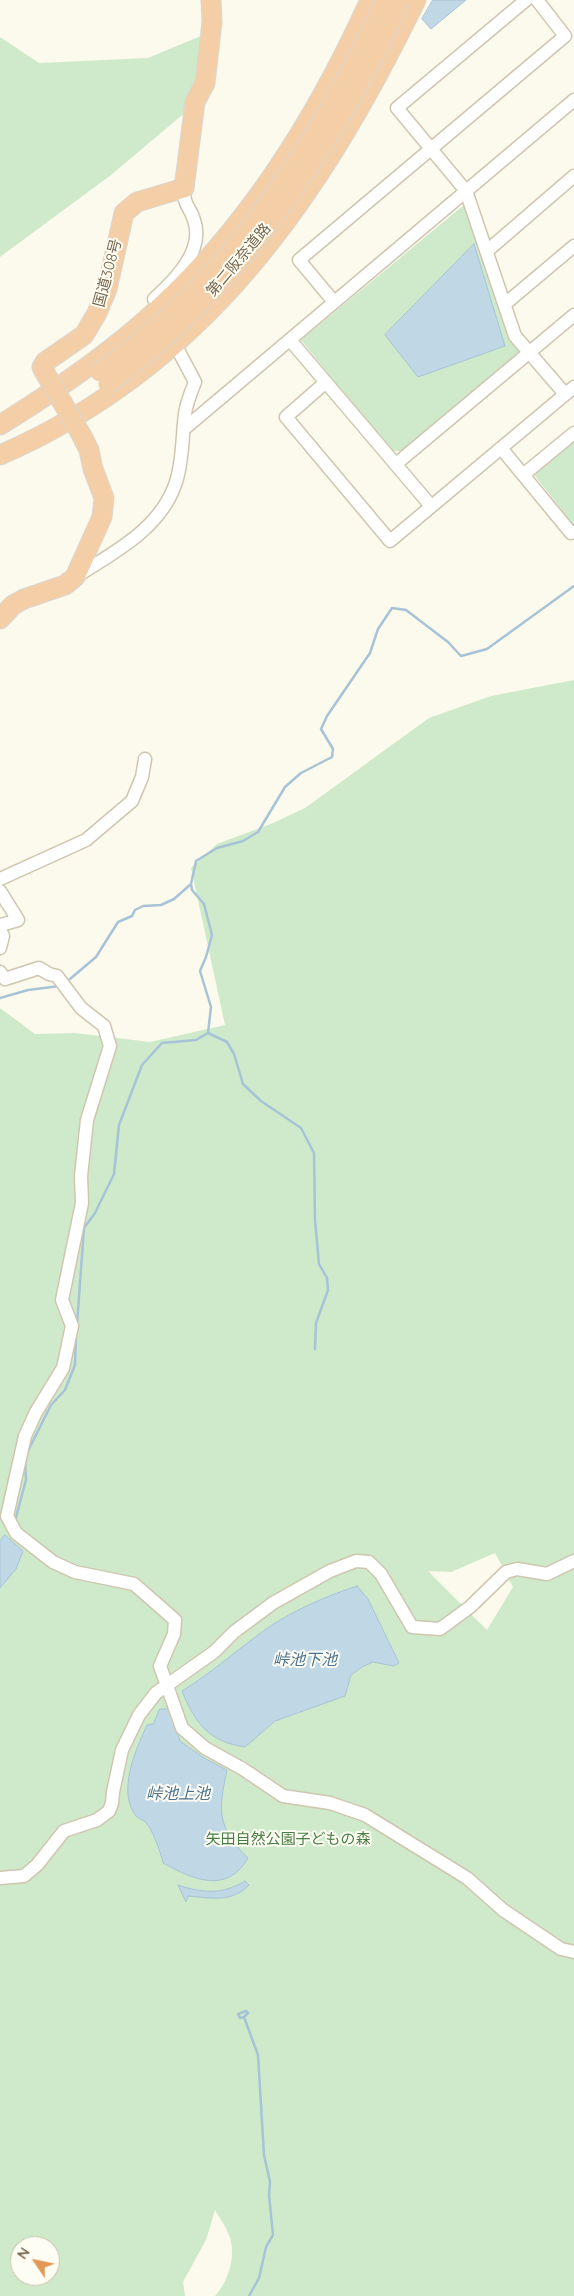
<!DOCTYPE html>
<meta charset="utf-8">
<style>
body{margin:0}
#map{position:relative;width:574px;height:2296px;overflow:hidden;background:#fcfaec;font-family:Quicksand,sans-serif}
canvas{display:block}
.north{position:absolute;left:10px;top:2236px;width:50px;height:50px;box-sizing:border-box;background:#fefdf3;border:1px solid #c8c1b1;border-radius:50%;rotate:304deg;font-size:14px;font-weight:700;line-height:20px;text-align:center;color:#77674e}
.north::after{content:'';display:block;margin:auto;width:18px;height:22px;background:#e19856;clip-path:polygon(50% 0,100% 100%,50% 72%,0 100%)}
</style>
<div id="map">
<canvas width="574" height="2296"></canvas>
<div class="north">N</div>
</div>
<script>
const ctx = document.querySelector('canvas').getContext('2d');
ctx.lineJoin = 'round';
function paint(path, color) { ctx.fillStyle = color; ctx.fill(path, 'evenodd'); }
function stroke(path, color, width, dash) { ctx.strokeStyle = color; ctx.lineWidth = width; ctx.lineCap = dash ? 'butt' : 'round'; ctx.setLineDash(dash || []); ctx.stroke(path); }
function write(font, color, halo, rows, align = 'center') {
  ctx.font = font + ' Quicksand,"Noto Sans JP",sans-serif'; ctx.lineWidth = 4; ctx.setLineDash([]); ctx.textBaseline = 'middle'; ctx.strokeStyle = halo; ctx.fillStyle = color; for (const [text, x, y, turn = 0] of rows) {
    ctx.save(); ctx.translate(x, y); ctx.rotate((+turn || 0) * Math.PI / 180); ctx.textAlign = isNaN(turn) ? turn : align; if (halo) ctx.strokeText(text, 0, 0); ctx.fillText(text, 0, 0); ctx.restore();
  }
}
paint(new Path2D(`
 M215 30 206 95 111 175 0 257V37L39 63 148 58Z
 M465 204 503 322 521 352 401 451H391L301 340Z
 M574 437V524H573L532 472Z
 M574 680V2296H215C228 2282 236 2257 230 2238 227 2228 220 2219 215 2210L206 2240 183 2282 185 2296H0V1008L35 1034 75 1033 150 1042 225 1025 191 868 217 844 273 823 305 808 429 718 491 696ZM495 1553 513 1587 487 1630 428 1571 451 1572ZM20 2246H50V2276H20Z`), '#cfeaca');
const water = new Path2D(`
 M433 0H466L431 29 422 19Z
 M474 244 505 346 418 377 385 335Z
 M5 1535 23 1551 16 1569 0 1588V1541Z
 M357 1586 368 1599 399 1663 394 1666 373 1662 362 1667 351 1675 345 1696 275 1721 245 1747C209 1742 195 1723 182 1691 213 1672 239 1648 269 1627 296 1609 327 1596 357 1586Z
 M160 1709H169L180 1741 204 1758 227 1770C218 1812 217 1827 248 1858 227 1895 192 1879 163 1863 161 1853 152 1827 144 1821 142 1820 139 1818 137 1817 116 1793 136 1749 147 1725L153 1724Z
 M245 1881 249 1885C232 1903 211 1898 188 1896L186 1902 178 1885C202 1893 223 1895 245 1881Z`);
paint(water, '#c0d7e6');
stroke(water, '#a7c3d7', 1);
stroke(new Path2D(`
 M70 979 96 957 118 922 132 916 135 910 143 906 161 905 174 899 191 884
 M0 998 28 990 60 986
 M208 1033 227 1042 234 1054 243 1084 261 1101 301 1128 314 1153 315 1220 319 1264 327 1278 328 1290 316 1323 315 1349
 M77 1324 84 1228 95 1213 114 1174 119 1125 142 1065 162 1043 196 1040 208 1033 211 1007 200 971 206 957 212 935 204 904 192 890 191 884 196 861 217 848 243 841 258 832 285 787 301 773 332 757 333 749 321 729 327 716 370 653 378 629 392 608 406 610 448 642 461 656 487 649 574 586
 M27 1453 51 1405 65 1390 75 1365 76 1334
 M15 1521 26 1480 25 1461
 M244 2017 248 2013 246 2011 238 2014 240 2018 244 2017 258 2055 264 2155 270 2182 269 2195 273 2235 266 2247 259 2278 249 2296`), '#a7c3d7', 2.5);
const minor = new Path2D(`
 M526 0 397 108 466 191 515 336 565 394
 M487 251 574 176
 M154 299C174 281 205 251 194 220 189 204 184 208 184 188
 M334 302 299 260 565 36 537 0
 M505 304 574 246
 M290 340 431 506
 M326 382 286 417 390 541 574 387
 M184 429 574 100
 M501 448 571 533 574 532
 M396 464 574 315
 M523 475 574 433
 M75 577C113 553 161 529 176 482 183 461 182 437 185 414 186 404 191 392 195 382L178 350
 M0 879 86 840 132 801 142 777 145 759
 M0 891 18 920 1 925 0 929
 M0 930 3 936 0 948
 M0 972 5 979 39 968 49 974 57 976 81 1008 104 1026 110 1046 87 1120 81 1176 82 1203 62 1300 72 1326 63 1368 36 1412 25 1436 7 1516 16 1533 53 1562 75 1572 134 1584 175 1620 174 1634 160 1666 182 1728 205 1748 243 1769 283 1796 330 1803 365 1815 467 1878 503 1910 561 1949 574 1952
 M0 1878 24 1876 37 1865 64 1831 97 1820 109 1811 112 1803 113 1792 122 1750 139 1715 156 1693 214 1652 234 1632 273 1603 330 1571 356 1561 369 1562 381 1574 412 1627 440 1629 470 1607 506 1572 517 1569 547 1574 574 1561`);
const highway = new Path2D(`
 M45 373 42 367 45 362 84 335 97 313 107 289 124 213 137 202 184 188 195 102 205 83 212 22 211 0
 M0 425C55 391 110 354 158 309 250 225 319 113 370 0
 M0 455C206 366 321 195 416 0
 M0 619 13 605 24 599 65 585 75 577 102 517 104 498 93 469 89 450 82 436`);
stroke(minor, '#cfc6b0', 15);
stroke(highway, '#dcd7d1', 21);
stroke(minor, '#fff', 12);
stroke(highway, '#f3cea6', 19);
const highwayBridge = new Path2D(`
 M100 372C139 344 176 313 209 277 282 196 340 99 386 0
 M45 373 82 436
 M108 384C242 283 331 151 401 0`);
stroke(highwayBridge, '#dcd7d1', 21, []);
stroke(highwayBridge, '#f3cea6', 19);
write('15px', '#77674e', '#fefdf3', [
 ["第二阪奈道路",239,260,-50],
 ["国道308号",108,273,-75]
]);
write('15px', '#497d46', '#fefdf3', [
 ["矢田自然公園子どもの森",288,1839]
]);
write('italic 16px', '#4c7491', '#fefdf3', [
 ["峠池下池",305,1660],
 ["峠池上池",178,1794]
]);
</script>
